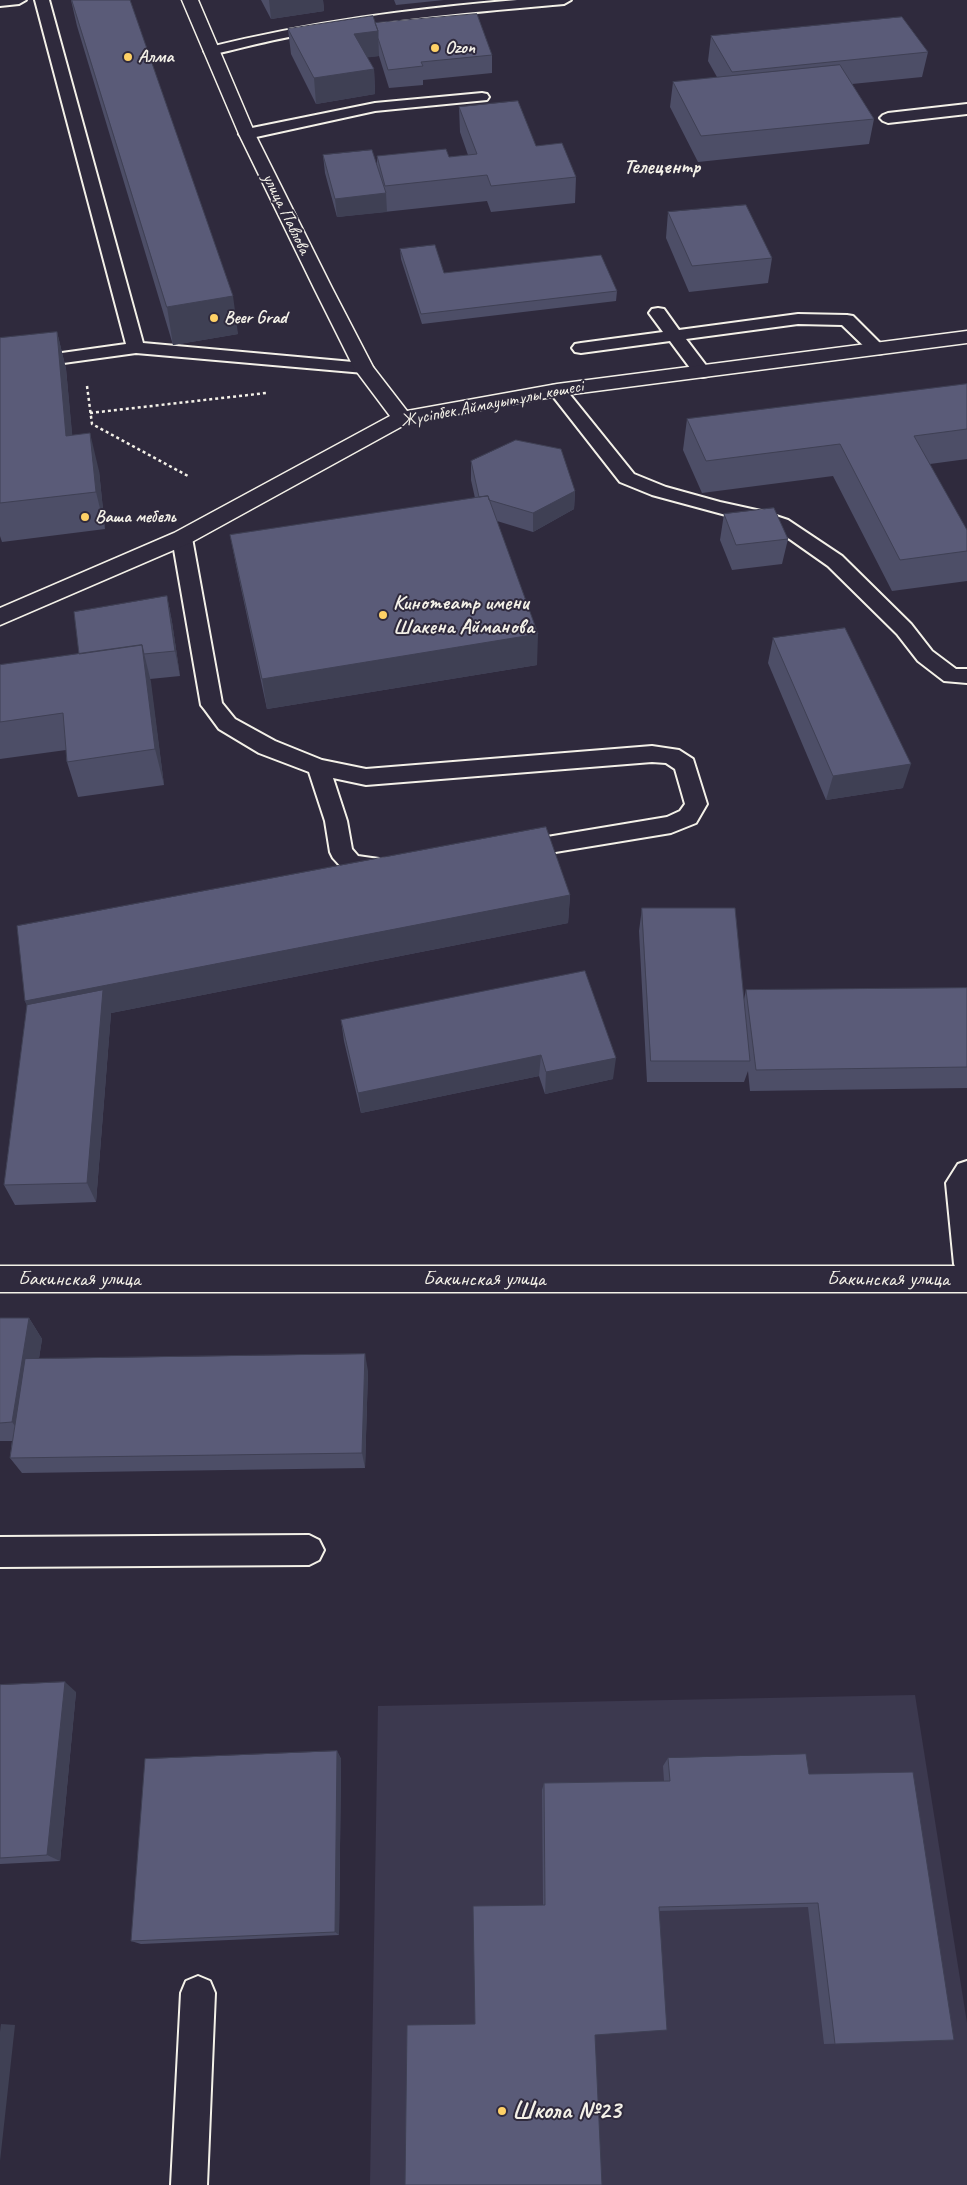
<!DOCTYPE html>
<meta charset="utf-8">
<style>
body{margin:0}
canvas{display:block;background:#2f2a3d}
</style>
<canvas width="967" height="2185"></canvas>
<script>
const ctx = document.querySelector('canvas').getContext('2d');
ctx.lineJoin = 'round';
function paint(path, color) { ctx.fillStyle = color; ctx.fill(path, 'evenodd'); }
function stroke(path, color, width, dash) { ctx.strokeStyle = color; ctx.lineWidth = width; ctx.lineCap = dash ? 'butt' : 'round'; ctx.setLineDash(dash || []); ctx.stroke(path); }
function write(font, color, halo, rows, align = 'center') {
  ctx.font = font + ' Caveat,sans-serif'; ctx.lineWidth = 4; ctx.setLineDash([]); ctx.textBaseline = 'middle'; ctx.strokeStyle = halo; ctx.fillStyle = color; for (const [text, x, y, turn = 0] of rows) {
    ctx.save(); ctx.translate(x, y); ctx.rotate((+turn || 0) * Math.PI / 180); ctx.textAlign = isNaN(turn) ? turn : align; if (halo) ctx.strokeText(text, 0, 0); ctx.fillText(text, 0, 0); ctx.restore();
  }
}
paint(new Path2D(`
 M915 1695 967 2023V2185H370L378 1706Z`), '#3c394f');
const service = new Path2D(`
 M0 0H26L19 4 0 6Z
 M35 0H49L143 343 364 363 370 364 373 368 370 372 364 373 136 353 20 369 0 374V364L19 359 126 344Z
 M517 0H571L564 4C476 12 387 19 300 35 270 40 241 48 211 55L206 54 204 51 206 48C309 22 412 9 517 0Z
 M482 93 487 94 489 97 487 100 375 111 247 139 242 137 239 134 242 131 247 129 375 103Z
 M967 104V114L888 123 883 121 880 118 883 115 888 113Z
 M658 308 664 309 679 330 798 314 847 315 853 316 886 349 883 353 877 354 871 353 842 325 798 324 686 339 711 372 708 376 702 377 696 376 670 341 581 353 575 352 572 348 575 344 581 343 663 332 649 313 652 309Z
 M557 385 563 386 634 474 666 487 720 502 761 511 788 520 842 556 911 624 932 651 956 669H967V683L944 681 918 661 897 634 828 566 774 528 652 495 620 482 548 390 551 386Z
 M182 532 189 534 192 538 222 703 235 719 275 741 322 760 366 769 652 746 679 750 693 759 707 804 696 823 671 833 519 858 511 855 508 849 511 843 667 817 680 811 685 804 675 769 666 763 652 762 366 785 333 778 347 821 352 849 358 856 393 861 396 867 393 873 371 877 343 869 333 858 330 852 325 821 309 772 259 753 219 729 205 710 201 705 172 538 175 534Z
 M967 1161V1276L958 1273 954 1264 946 1183 958 1164Z
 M309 1535 319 1540 324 1550 319 1560 309 1565 0 1567V1537Z
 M198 1976 210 1981 215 1993 207 2185H171L181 1993 186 1981Z`);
const minor = new Path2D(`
 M0 1266H967V1292H0Z`);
const tertiary = new Path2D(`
 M182 0H198L255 134 332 288 373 367 407 411 557 384 967 331V343L557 396 408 423 190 543 0 625V608L174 533 390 416 354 368 314 288 239 134Z`);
stroke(service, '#f4f1e8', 4);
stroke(minor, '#f4f1e8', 3);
stroke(tertiary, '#f4f1e8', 3);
stroke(new Path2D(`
 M87 386 92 424 188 476
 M90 413 266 393`), '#f4f1e8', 2.5, [3, 3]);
paint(service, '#2f2a3d');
paint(minor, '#2f2a3d');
paint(tertiary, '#2f2a3d');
paint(new Path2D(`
 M71 0H130L238 334 173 345 77 26Z
 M261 0H323L324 11 271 19Z
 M394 0H444L396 5Z
 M375 23 492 55V73L423 80V85L389 88 379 56 367 57 374 69 375 94 316 104 291 54 288 29Z
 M711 36 928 52 922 77 852 84 874 119 869 144 698 162 670 107 673 82 717 77 708 61Z
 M459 107 536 146 576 177 575 203 491 212 487 201 337 217 325 173 323 155 377 165V156L449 157 468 155 460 132Z
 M668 212 772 258 768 283 689 292 666 238Z
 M400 249 444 273 617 291 616 301 422 324 401 259Z
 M57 332 66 369 72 435 99 471 105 529 2 542 0 536V338Z
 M967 384V459L930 464 967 551V581L892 591 833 476 702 493 683 450 687 419Z
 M471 461 575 491 574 509 533 532 497 521 537 665 267 709 236 565 230 535 475 498 471 480Z
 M724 514 788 539 782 564 732 570 720 540Z
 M167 596 172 622 180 676 150 679 164 785 78 797 67 762 66 750 0 759V665L79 654Z
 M773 638 903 788 826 800 768 663Z
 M570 895 568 923 111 1013 96 1202 15 1205 4 1185 27 1005 25 1001Z
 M642 908 744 999 746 990 967 988V1088L750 1091 748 1071 744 1082H647L639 931Z
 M585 971 613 1079 545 1094 539 1076 361 1113 344 1041 341 1020Z
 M0 1318H29L42 1339 39 1358 368 1371 365 1468 22 1473 10 1458 12 1441H0Z
 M0 1685 76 1692 60 1861 0 1864Z
 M337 1751 341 1759 339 1935 141 1944 131 1941Z
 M668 1758 809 1774 954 2040 824 2044 808 1907 659 1911 475 2024 543 1905 542 1790 544 1783 664 1781 663 1766Z`), '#4d4e67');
paint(new Path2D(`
 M269 0H323L324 11 271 19Z
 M378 31 379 56 356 59 354 34Z
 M374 69 375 94 316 104 314 78Z
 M386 193 387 212 337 217 335 199Z
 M233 296 238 334 173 345 167 307Z
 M57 332 66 369 76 474 66 436Z
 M90 433 99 471 105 529 96 492Z
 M575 491 574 509 533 532V513Z
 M167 596 172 622 180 676 175 651Z
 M538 634 537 665 267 709 262 679Z
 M142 645 151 682 164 785 155 749Z
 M911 764 903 788 826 800 833 776Z
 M570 895 568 923 111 1013 96 1202 87 1183 36 1027 25 1001Z
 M541 1055 539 1076 361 1113 358 1093Z
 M616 1058 613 1079 545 1094 546 1072Z
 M29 1318 42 1339 26 1441 12 1422Z
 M365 1354 368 1371 365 1468 362 1453Z
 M65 1682 76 1692 60 1861 47 1855Z
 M337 1751 341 1759 339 1935 335 1932Z
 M1 2024 15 2025 0 2161V2032Z`), '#3f4054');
const building = new Path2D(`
 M72 0H130L233 296 167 307Z
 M477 14 492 55 421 62 423 66 388 70 378 38V31L375 23Z
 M373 16 378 31 354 34 374 69 314 78 288 29Z
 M902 17 928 52 732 72 711 36Z
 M840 65 874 119 701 136 673 82Z
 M518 101 536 146 562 143 576 177 491 186 487 175 385 186 377 156 446 149 449 157 477 154 459 107Z
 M372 150 386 193 335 199 323 155Z
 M746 205 772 258 692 266 668 212Z
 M435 245 444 273 601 255 617 291 421 314 400 249Z
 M57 332 66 436 90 433 96 492 0 503V338Z
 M967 384V429L914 436 967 530V551L900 560 840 444 706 461 687 419Z
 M516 440 561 449 575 491 533 513 489 500 488 496 479 497 471 461Z
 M488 496 538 634 262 679 230 535Z
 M774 508 788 539 736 545 724 514Z
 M167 596 175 651 144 654 142 645 79 654 74 612Z
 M845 628 911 764 833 776 773 638Z
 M142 645 155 749 67 762 63 713 0 722V665Z
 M546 827 570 895 25 1001 17 926Z
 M642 908H735L750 1061H651Z
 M585 971 616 1058 546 1072 541 1055 358 1093 341 1020Z
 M967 988V1067L756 1070 746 990Z
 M103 990 87 1183 4 1185 27 1005Z
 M0 1318H29L12 1422 0 1423Z
 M365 1354 362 1453 10 1458 25 1359Z
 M65 1682 47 1855 0 1858V1685Z
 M337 1751 335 1932 131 1941 145 1759Z
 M806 1754 809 1774 913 1772 954 2040 835 2044 818 1903 659 1907 667 2030 595 2035 602 2185H405L407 2025 475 2024 473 1906 545 1905 544 1783 670 1781 668 1758Z`);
paint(building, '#5a5b78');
stroke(building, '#3f4054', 1);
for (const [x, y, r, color] of [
 [435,48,5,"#ffd166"],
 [128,57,5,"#ffd166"],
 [214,318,5,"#ffd166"],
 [85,517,5,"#ffd166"],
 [383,615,5,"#ffd166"],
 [502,2111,5,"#ffd166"]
]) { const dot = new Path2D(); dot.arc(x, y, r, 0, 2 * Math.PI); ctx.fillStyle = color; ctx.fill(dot); stroke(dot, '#2f2a3d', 2); }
write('bold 18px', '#f4f1e8', '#2f2a3d', [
 ["Ozon",445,48],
 ["Алма",138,57],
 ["Beer Grad",224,318],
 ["Ваша мебель",95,517]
], 'left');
write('18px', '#f4f1e8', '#2f2a3d', [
 ["улица Павлова",286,214,64],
 ["Жүсіпбек Аймауытұлы көшесі",492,404,-11]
]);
write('bold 21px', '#f4f1e8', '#2f2a3d', [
 ["Телецентр",662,167]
]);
write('bold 21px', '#f4f1e8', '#2f2a3d', [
 ["Кинотеатр имени",393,603],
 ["Шакена Айманова",393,627]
], 'left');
write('21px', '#f4f1e8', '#2f2a3d', [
 ["Бакинская улица",79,1279],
 ["Бакинская улица",484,1279],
 ["Бакинская улица",888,1279]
]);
write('bold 25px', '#f4f1e8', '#2f2a3d', [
 ["Школа №23",512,2111]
], 'left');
</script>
